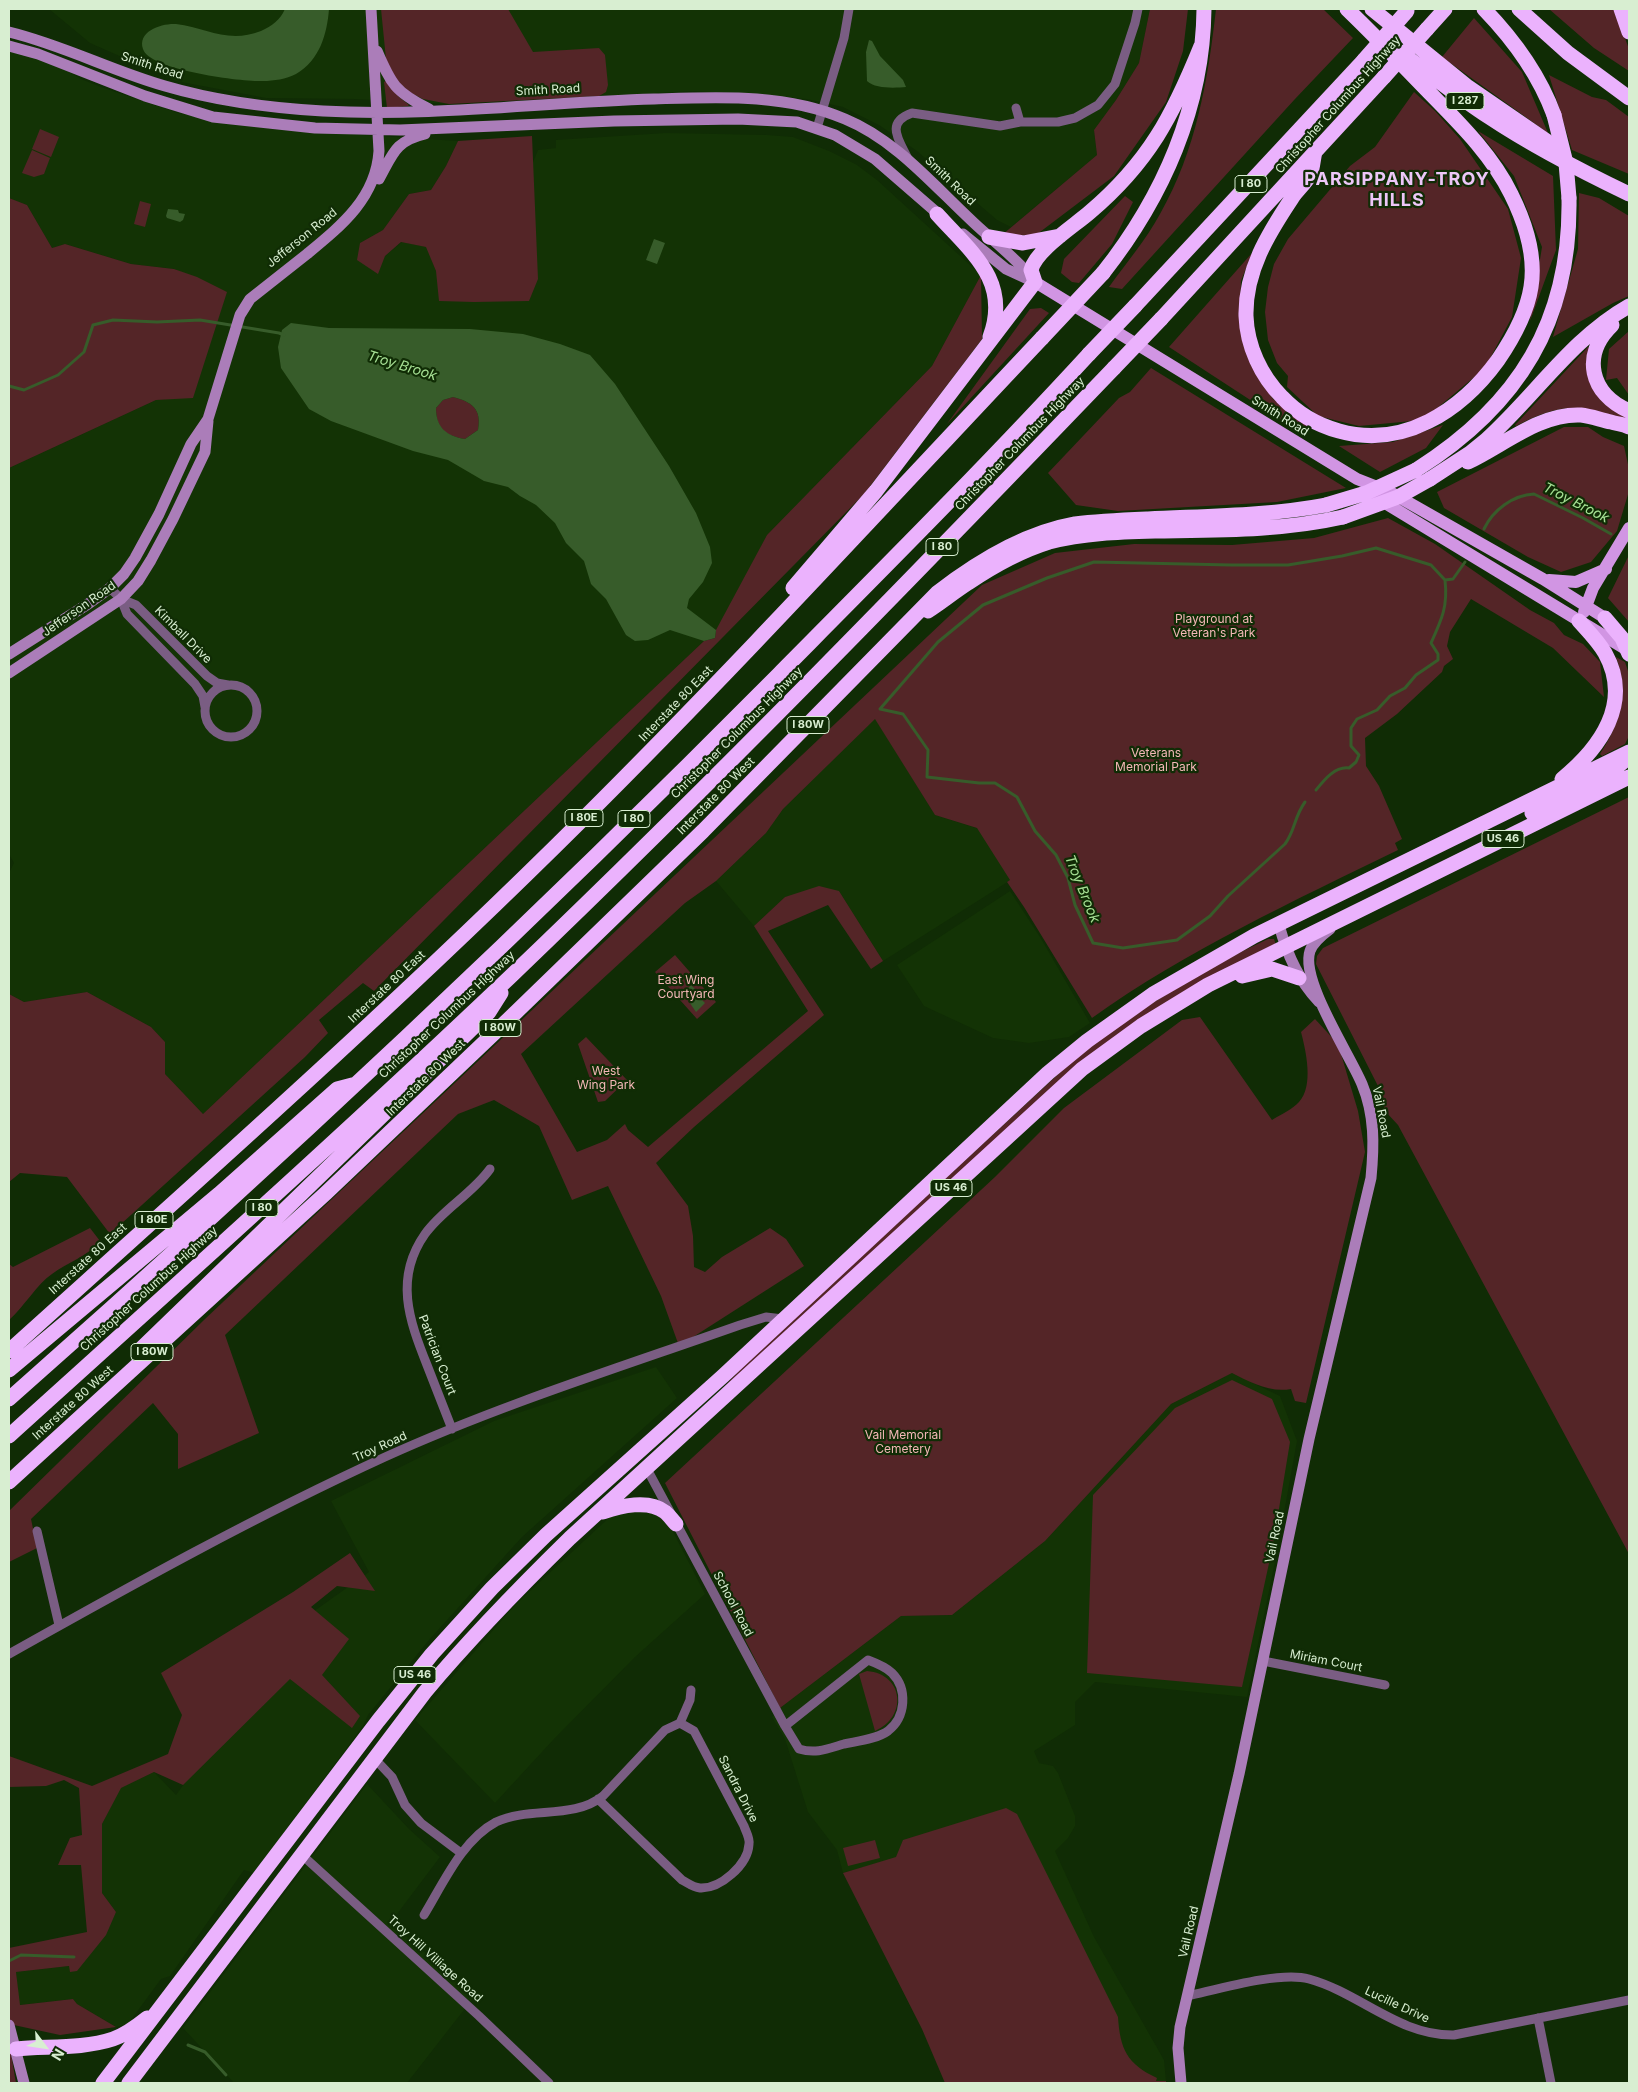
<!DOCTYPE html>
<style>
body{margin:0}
#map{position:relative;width:1638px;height:2092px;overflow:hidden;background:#102c05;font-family:Inter,sans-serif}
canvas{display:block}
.frame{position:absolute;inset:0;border:10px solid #d8eed1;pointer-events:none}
.north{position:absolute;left:20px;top:2022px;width:50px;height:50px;-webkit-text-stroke:4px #102c05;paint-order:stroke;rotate:121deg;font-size:14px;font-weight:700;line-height:20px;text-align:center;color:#d8eed1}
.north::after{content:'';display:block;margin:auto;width:18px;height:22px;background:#d8eed1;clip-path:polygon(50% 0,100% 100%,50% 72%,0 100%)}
</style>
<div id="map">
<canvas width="1638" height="2092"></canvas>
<div class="frame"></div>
<div class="north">N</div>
</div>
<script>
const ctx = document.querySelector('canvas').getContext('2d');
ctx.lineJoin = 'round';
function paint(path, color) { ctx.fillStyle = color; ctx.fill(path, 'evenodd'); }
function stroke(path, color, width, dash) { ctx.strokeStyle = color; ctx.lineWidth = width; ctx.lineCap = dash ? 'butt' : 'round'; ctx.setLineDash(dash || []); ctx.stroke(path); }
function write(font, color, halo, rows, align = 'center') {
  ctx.font = font + ' Inter,sans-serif'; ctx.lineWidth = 4.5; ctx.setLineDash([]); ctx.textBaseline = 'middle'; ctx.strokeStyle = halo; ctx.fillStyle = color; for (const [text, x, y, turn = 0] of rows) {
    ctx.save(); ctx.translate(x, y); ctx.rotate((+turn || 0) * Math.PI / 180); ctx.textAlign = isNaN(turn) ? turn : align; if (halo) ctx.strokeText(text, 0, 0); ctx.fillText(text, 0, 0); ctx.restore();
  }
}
paint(new Path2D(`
 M49 9H1150L1139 63 1116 100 1094 130 1097 155 1011 227 997 220 917 151 879 125 843 107 806 99 766 95 693 91 449 104 354 99 266 98 176 81 90 43Z
 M9 49 61 67 81 79 101 87 178 113 230 123 362 135 458 141 446 166 431 190 409 194 383 230 360 243 385 256 402 242 427 247 436 271 533 162 538 150 556 148V140L666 133 767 135 793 137 829 151 857 165 877 180 981 275 932 366 767 535 715 638 704 641 203 1114 165 1074V1042L151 1027 87 992 24 1002 9 994V873L14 863 9 854V468L156 400 167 399 213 335 226 292 174 269 131 264 65 244 52 248 27 205 9 198Z
 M875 718 935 815 989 832 1017 876 883 961 839 891 785 897 754 926 716 881 766 833 783 809Z
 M1010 891 1040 937 1090 1023 1069 1037 1029 1043 993 1038 924 1006 897 965Z
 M656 1367 677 1398 522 1537 429 1640 368 1715 363 1726 254 1873 244 1870 170 1976 161 1979 128 2024 116 2027 77 2004 73 1999 19 2005 16 1972 69 1966 116 1912 102 1893V1824L120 1788 154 1772 176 1795 303 1619 369 1572 331 1501 494 1421Z
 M1232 1373 1280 1396 1297 1441 1276 1557 1247 1697 1095 1682 1075 1702V1725L1034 1751 1039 1763 1053 1766 1058 1773 1075 1816V1826L1068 1838 1055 1851 1094 1937 1164 2060 1166 2081 1133 2083 896 1858 843 1873 837 1850 808 1812 785 1739 772 1717 780 1708 901 1616 952 1615 1045 1541 1171 1404Z
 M637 1509 654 1512 668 1522 705 1594 635 1657 553 1740 495 1803 415 1720 515 1605 613 1514Z
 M367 1784 409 1829 440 1857 391 1922 474 1997 407 2083H234L183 2028Z`), '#133305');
paint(new Path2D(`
 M381 9H508L533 52 599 48 605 55 608 85 606 92 599 96 449 104 423 99 409 92 396 80 386 59Z
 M1150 9H1188L1183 51 1166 102 1114 176 1036 235H1002L1097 155 1094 130 1116 100 1139 63Z
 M1216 9H1323L1353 38 1295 99 1122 289 1109 287C1126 263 1146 240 1160 214 1196 151 1208 80 1216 9Z
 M1549 9H1614L1629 49V71L1594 48Z
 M1474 18 1522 72 1548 133 1442 57Z
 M1549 75 1592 97 1606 100 1629 117V174L1572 150Z
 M386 81 399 97 409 105 408 106 387 108 384 82Z
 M1414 92 1435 111 1460 139 1508 209 1521 258 1512 317 1485 368 1423 420 1359 426 1318 416 1287 387 1288 376 1277 363 1268 340 1265 312 1268 287 1274 264 1288 239 1350 166 1375 147Z
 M40 129 59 137 51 157 32 149Z
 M1478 131 1553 176 1556 250 1530 321 1542 247 1514 176Z
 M532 136 538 279 529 301 474 302 439 301 436 271 426 247 401 242 385 256 378 274 357 260 360 243 383 230 409 194 431 190 446 166 458 141Z
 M32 150 50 158 44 174 34 177 22 173Z
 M1579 193 1599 198 1629 216V296L1613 303 1553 337 1578 249Z
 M1125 196 1133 202 1112 244 1079 283 1072 282 1061 273 1064 259Z
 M9 198 27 205 52 248 65 244 131 264 174 269 197 277 227 292 193 398 156 400 9 468Z
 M140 201 151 204 145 227 134 224Z
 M1252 253 1241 281 1240 314 1259 377 1273 399 1311 429 1284 422 1169 347Z
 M981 275 982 339 864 494 374 991 363 983 319 1020 328 1033 305 1057 110 1234 67 1177 20 1173 9 1182V994L24 1002 87 992 151 1027 165 1042V1074L203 1114 704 641 715 638 716 630 767 535 932 366Z
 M1041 308 1049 313 947 424 1030 309Z
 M1629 331V395L1617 378 1606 380 1609 349Z
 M1588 347 1590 348 1588 358 1629 417V423C1583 403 1561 402 1516 426L1515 425Z
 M1151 368 1346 488 1277 502 1118 511 1076 505 1048 473 1119 398 1130 392Z
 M453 397C472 402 482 409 478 430L465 439C446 436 436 429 436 408L443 400Z
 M1443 425 1426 448 1380 472 1339 446 1393 442Z
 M1564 427H1588L1603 437 1624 446 1629 469V491L1617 531 1591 562 1561 572 1528 557 1444 508 1437 492Z
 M1388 518 1435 544 1530 610 1554 623 1564 635 1583 644 1600 662 1604 697 1553 648 1471 599 1450 632 1447 646 1453 659 1444 666 1442 672 1397 714 1365 738 1366 766 1379 786 1402 839 1395 843 1398 850C1294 901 1187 950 1092 1018L1024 907 1007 882 1010 880 977 828 935 815 875 719 783 809 766 833 716 881 685 903 521 1054 577 1152 607 1140 625 1124 628 1130 648 1147 808 1011 754 926 785 897 819 886 839 891 883 961 871 969 828 905 768 931 824 1015 694 1127 656 1163 688 1206 693 1236 694 1267 705 1272 722 1257 770 1228 786 1239 804 1266 679 1346 661 1296 608 1186 572 1200 539 1126 494 1100 458 1114 225 1335 259 1433 178 1469V1434L153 1403 31 1519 37 1548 9 1562V1511L205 1319 982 585 1055 553 1134 544 1232 545 1314 538Z
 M1629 555V622L1608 598Z
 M1616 657 1625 662 1629 674V736L1625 744 1602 756 1600 754C1620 724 1629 692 1616 657Z
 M1629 797V1554L1398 1125 1385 1111 1378 1086 1316 964 1317 956 1323 948Z
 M1268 939H1274L1276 945 1136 1024 704 1409 746 1363 1079 1055C1138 1010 1199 971 1268 939Z
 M675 955 716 1002 697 1019 655 972Z
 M1200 1017 1272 1120C1280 1115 1293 1109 1299 1102 1314 1086 1306 1051 1301 1032L1315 1019 1338 1044 1358 1111 1365 1152 1306 1403 1295 1401 1291 1389C1270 1393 1250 1382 1232 1373L1171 1404 1045 1541 952 1615 901 1616 780 1708 665 1483 995 1177 1064 1108 1182 1020Z
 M586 1037 627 1080 605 1101 598 1102 578 1044Z
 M90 1228 100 1241C87 1257 68 1262 52 1274 37 1284 24 1307 9 1320V1264L13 1267Z
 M1232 1380 1272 1399 1290 1442 1273 1545 1242 1687 1087 1673 1093 1495 1175 1408Z
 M350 1553 375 1591 337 1586 311 1607 349 1639 322 1675 360 1716 352 1728 290 1679 183 1785 154 1772 121 1788 102 1824V1893L116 1912 106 1935 77 1971 70 1972 69 1966 16 1972 20 2005 73 1999 77 2004 116 2027 60 2035 9 2024V1948L87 1932 81 1865H58L70 1838 82 1835 79 1788 64 1780 46 1786 9 1787V1756L92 1786 168 1754 182 1715 161 1673 293 1592Z
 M867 1671C904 1674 908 1717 875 1731L859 1674Z
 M1006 1808 1017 1814 1118 2017C1120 2049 1127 2064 1157 2078L1156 2081H1166V2083H945L922 2029 843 1873 896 1857 903 1840Z
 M875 1840 880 1858 848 1866 843 1848Z
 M9 2042 16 2083H9Z`), '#542527');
paint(new Path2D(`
 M285 9H329C327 34 320 60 296 74 286 79 274 81 263 81 242 82 149 70 143 49 137 31 162 23 176 24 207 28 228 44 261 31 272 26 280 20 285 9Z
 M869 40 872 41 880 56 903 80 906 87C895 88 875 89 867 81L866 52Z
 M168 209 178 210 179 213 185 214 183 220 180 222 167 218 166 216Z
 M654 239 665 243 657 264 646 260Z
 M291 323 329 328 470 329 523 334 560 344 590 355 615 384 669 466 696 513 710 547 712 563 703 582 689 599 687 608 716 630 715 638 704 641 670 630 648 640 635 641 626 635 606 599 591 584 584 561 566 543 555 523 536 505 520 496 508 487 484 481 448 460 413 451 331 421 309 409 281 368 278 347 282 330ZM453 397C472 402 482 409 478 430L465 439C447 436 436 428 436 408L443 400Z
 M691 985 698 992 696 994 705 1003 696 1012 683 993Z`), '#375c2a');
stroke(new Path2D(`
 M9 386 24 390 58 375 84 352 93 325 113 320 157 322 200 320 279 333 284 335
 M1484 529C1493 510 1513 495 1534 494L1583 518 1611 534
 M1316 790C1324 780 1335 766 1349 768L1356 762 1359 755 1351 746V728L1357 719 1377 710 1390 696 1405 688 1416 675 1438 660V654L1431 643C1442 619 1448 606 1445 580L1453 579 1465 562
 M1305 802C1294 817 1295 831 1285 844L1228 896 1210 916 1177 940 1123 948 1093 943 1075 905 1068 878 1056 855 1035 831 1017 797 995 783H979L927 777 928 750 903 714 880 709 938 642 983 605 1047 578 1094 562 1231 565H1288L1342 556 1376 548 1431 565 1445 580
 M9 1961 21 1955 74 1957
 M188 2045 205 2052 226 2075`), '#375c2a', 3);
stroke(new Path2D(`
 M1016 108 1020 122
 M817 128 844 38 849 9
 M908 159C900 141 884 123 912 113L1000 126 1020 122H1058L1075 118 1098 105 1115 84 1135 23 1138 9
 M110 588 121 599 127 614 195 684 203 696 205 707
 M121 599 136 605 207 676 217 683 228 685
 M205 711a26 26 0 1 1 52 0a26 26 0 1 1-52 0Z
 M452 1429C444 1408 435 1386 427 1365 409 1320 394 1278 425 1234 443 1209 472 1194 490 1169
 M647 1469 785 1726 799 1749C816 1754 827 1749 844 1744 858 1741 877 1739 888 1731 906 1717 908 1689 892 1673 886 1667 876 1663 868 1660L785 1726
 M37 1531 59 1625
 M9 1654C132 1585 256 1516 385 1457 500 1405 621 1367 740 1325L766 1317 783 1319
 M1263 1661 1385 1685
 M680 1723 690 1700 691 1690
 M374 1758 392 1777 405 1805 421 1823 461 1853
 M302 1855 479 2016 549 2083
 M424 1915C443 1884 462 1840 496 1822 530 1806 573 1820 603 1796L665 1730 680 1723 694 1731 744 1826C746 1832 750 1838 749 1844 748 1865 720 1889 700 1888 692 1887 688 1883 682 1880L598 1799
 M1188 1996C1219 1989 1280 1971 1309 1979 1360 1993 1399 2036 1454 2035L1629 2000
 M1538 2018 1551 2083`), '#7a5d83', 9);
stroke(new Path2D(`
 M9 32C63 45 112 71 165 86 216 101 270 108 323 111 433 117 544 102 654 99 718 97 785 93 845 119 896 140 933 185 973 222 993 241 1015 257 1033 279
 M9 46 38 54 145 96 213 117 315 128 400 130 614 121 738 119 797 122 835 135 875 159 943 218
 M377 51C391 84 395 92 429 109
 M379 179C393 154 395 141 425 134
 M963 234 1006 269 1032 281
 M9 654 88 604 110 588 124 574 135 558 159 514 191 444 208 419 240 315 250 299C269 284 288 269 307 254 341 226 376 198 379 151L371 9
 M9 673 121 599 138 581 151 560 173 519 205 452 208 421
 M1279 925C1287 954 1298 980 1319 1002
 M9 2025 24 2083
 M1181 2083 1178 2048 1180 2027 1239 1774 1309 1439 1371 1178C1374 1146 1375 1115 1362 1084 1350 1055 1300 980 1310 951 1313 942 1322 935 1330 929`), '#ab7db9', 11);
stroke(new Path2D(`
 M1035 282 1357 479 1390 492 1543 579 1605 618
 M1377 498 1629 651
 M1549 580 1576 582 1606 569
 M1584 612 1593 588 1629 528`), '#d195e3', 12);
stroke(new Path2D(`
 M1372 9 1468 87 1548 142 1557 151
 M1484 9C1514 40 1539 74 1554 115
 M1519 9 1568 53 1629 98
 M1621 9 1629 32
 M1427 29 1445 9
 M1400 52C1430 74 1458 97 1489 117 1534 147 1581 171 1629 194
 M1315 152C1313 159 1313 168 1310 175 1306 183 1297 190 1292 198 1268 234 1245 271 1246 316 1247 346 1261 376 1282 397 1297 413 1317 425 1339 431 1403 449 1461 411 1498 360 1513 338 1527 313 1531 287 1536 256 1525 222 1511 194 1491 153 1456 120 1424 87 1399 61 1373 34 1347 9
 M937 214C971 252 1011 281 990 337
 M989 237 1023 243 1060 236
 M1103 273C1163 197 1203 107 1204 9
 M1135 306 1364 60
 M1161 319 1384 77
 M1612 325C1581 355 1590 394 1629 411
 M1468 462C1504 445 1540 413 1581 415 1591 416 1601 420 1611 422 1617 424 1623 424 1629 427
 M1416 470C1519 405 1571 321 1569 198
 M1430 479 1470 453 1486 440C1534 397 1572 338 1629 306
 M793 588 876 491 1035 282 1031 270C1036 250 1074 226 1090 212 1149 162 1173 115 1201 46
 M928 611C942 602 954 592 968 583 993 566 1020 551 1049 542 1084 533 1119 532 1155 531 1218 530 1281 531 1343 517
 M1605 618 1622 638 1629 654
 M1562 779C1600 748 1633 703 1605 653 1598 641 1588 631 1579 621
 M1532 813 1605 777 1623 762
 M1242 976 1272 969 1299 978
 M141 1349 489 1012 501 993
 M9 1351C202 1177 396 1005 580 822 738 665 889 500 1042 338
 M9 1370 219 1194 337 1089 356 1084
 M9 1399C273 1166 530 925 779 674 883 569 988 464 1089 354
 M9 1436C177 1284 346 1133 510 977 717 779 916 574 1114 368
 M9 1482 326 1193 510 1018 703 831 937 593C977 562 1024 533 1075 524 1099 521 1124 520 1148 519 1207 516 1267 516 1326 505
 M603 1512C620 1506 649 1499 665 1512 669 1515 672 1520 676 1524
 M16 2049C47 2046 83 2049 113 2039 125 2035 137 2026 147 2018
 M103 2083 378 1721 432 1654 492 1588 546 1535 723 1376 1048 1073 1087 1041 1153 994 1254 936 1629 752
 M129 2083 425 1692C471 1637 519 1588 570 1538L1082 1069 1141 1026 1208 985 1629 777`), '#ebb2fd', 15);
stroke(new Path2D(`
 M1364 60 1407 11
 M1384 77 1427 29
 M1554 115 1566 163 1569 198
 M1042 338 1103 273
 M1089 354 1135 306
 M1114 368 1161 319
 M1326 505 1366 493 1416 470
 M1343 517 1398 497 1430 479`), '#ebb2fd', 15);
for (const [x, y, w] of [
 [1465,101,38],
 [1251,184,32],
 [942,547,32],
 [808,725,42],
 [584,818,38],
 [634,819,32],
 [1503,839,42],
 [500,1028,42],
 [951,1188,42],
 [262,1208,32],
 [154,1220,38],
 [152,1352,42],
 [415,1675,42]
]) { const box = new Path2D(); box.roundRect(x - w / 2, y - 8.5, w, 17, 4); ctx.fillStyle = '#102c05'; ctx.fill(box); stroke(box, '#d8eed1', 1); }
write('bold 11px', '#d8eed1', null, [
 ["I 287",1465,101],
 ["I 80",1251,184],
 ["I 80",942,547],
 ["I 80W",808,725],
 ["I 80E",584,818],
 ["I 80",634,819],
 ["US 46",1503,839],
 ["I 80W",500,1028],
 ["US 46",951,1188],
 ["I 80",262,1208],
 ["I 80E",154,1220],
 ["I 80W",152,1352],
 ["US 46",415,1675]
]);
write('12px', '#d8eed1', '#102c05', [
 ["Smith Road",152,66,18],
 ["Smith Road",548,90,-3],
 ["Christopher Columbus Highway",1338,105,-48],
 ["Smith Road",950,181,44],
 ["Jefferson Road",302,238,-39],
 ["Smith Road",1280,416,32],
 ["Christopher Columbus Highway",1020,444,-46],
 ["Jefferson Road",79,609,-35],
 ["Kimball Drive",183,635,45],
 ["Interstate 80 East",676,704,-46],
 ["Christopher Columbus Highway",737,733,-45],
 ["Interstate 80 West",716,796,-45],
 ["Interstate 80 East",387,987,-43],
 ["Christopher Columbus Highway",447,1015,-43],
 ["Interstate 80 West",426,1078,-44],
 ["Vail Road",1381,1112,79],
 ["Interstate 80 East",88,1259,-42],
 ["Christopher Columbus Highway",149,1289,-42],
 ["Patrician Court",437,1355,69],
 ["Interstate 80 West",73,1403,-42],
 ["Troy Road",380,1447,-24],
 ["Vail Road",1275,1537,-78],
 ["School Road",733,1604,62],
 ["Miriam Court",1326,1661,11],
 ["Sandra Drive",738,1789,63],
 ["Vail Road",1189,1932,-77],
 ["Troy Hill Villiage Road",435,1959,42],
 ["Lucille Drive",1397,2005,25]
]);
write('12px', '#f4b7b7', '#102c05', [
 ["Playground at",1214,619],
 ["Veteran's Park",1214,633],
 ["Veterans",1156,753],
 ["Memorial Park",1156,767],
 ["East Wing",686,980],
 ["Courtyard",686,994],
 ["West",606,1071],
 ["Wing Park",606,1085],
 ["Vail Memorial",903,1435],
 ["Cemetery",903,1449]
]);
write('italic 14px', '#a6e094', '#102c05', [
 ["Troy Brook",402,366,17],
 ["Troy Brook",1576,503,27],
 ["Troy Brook",1082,889,68]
]);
ctx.letterSpacing = '1px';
write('bold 18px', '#edc6f8', '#102c05', [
 ["PARSIPPANY-TROY",1397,180],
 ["HILLS",1397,201]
]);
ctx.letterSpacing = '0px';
</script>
